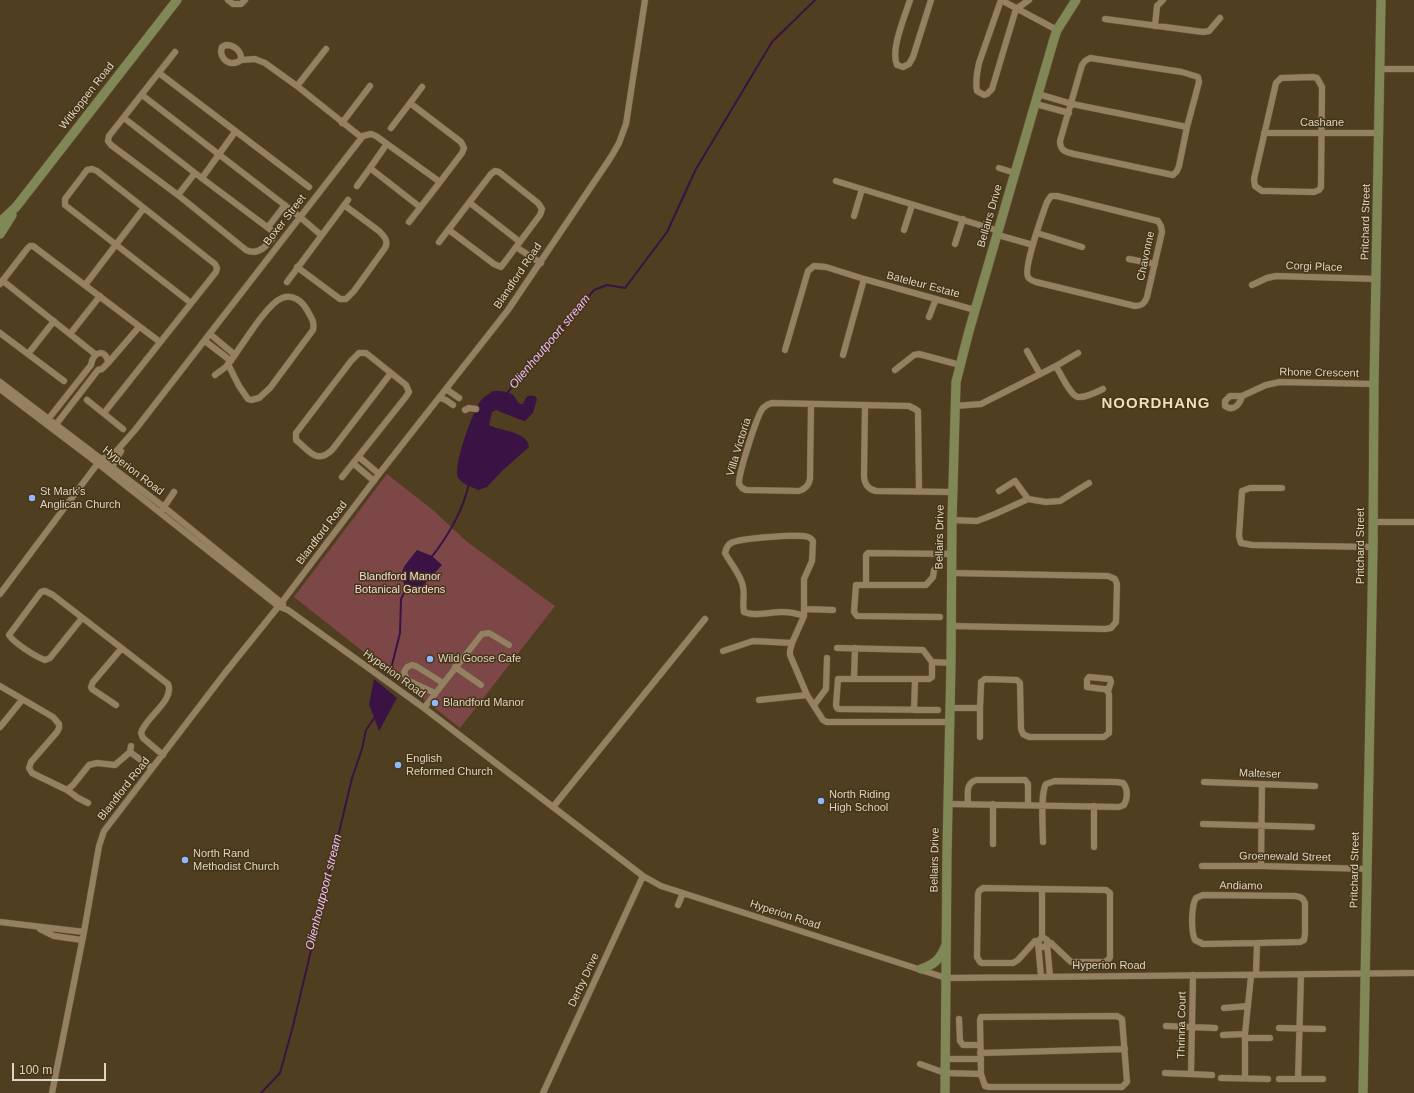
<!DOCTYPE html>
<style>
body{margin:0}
#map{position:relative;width:1414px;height:1093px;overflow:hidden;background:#503e20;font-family:Helvetica,sans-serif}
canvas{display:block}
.scale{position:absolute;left:12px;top:1063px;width:94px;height:18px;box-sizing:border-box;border:2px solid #ded4c3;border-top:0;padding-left:5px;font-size:12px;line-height:14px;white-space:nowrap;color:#ded4c3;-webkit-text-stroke:3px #453416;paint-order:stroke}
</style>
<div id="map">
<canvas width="1414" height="1093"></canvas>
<div class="scale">100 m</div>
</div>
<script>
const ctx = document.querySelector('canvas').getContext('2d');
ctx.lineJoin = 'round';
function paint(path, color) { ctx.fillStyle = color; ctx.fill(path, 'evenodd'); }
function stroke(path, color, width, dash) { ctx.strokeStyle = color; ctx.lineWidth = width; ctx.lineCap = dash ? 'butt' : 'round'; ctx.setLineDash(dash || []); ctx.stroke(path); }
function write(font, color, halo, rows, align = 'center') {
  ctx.font = font + ' Helvetica,sans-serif'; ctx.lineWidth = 3; ctx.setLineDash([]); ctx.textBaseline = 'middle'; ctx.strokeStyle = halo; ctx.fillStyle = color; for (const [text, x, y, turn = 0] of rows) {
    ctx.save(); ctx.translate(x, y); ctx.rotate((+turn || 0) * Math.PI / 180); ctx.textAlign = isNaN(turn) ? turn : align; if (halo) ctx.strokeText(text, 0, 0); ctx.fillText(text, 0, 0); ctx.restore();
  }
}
paint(new Path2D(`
 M387 474 434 511 466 541 555 606 460 728 294 597Z`), '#7d4748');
paint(new Path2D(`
 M493 391C499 391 511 391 515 397 517 401 517 402 521 404H523C526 397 527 394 535 396L537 399 533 413 525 421 521 420 496 410 492 412 489 425C499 431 528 431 529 447L502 471 487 487 478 490C472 487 463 484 459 479 451 469 474 408 482 399 485 396 489 394 493 391Z
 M417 550 432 556 442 565 422 587 411 592C393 574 404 567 417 550Z
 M374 679 397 698 379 731 369 704Z`), '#3a1243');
stroke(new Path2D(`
 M507 393 594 290 607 285 625 288 667 232 696 169 772 42 815 0
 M430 559C447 538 464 509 469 483
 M391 669 400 633 401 599 408 585
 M261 1093 280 1073 293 1026 352 778 362 749 366 730 375 717`), '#3a1243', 2);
const street = new Path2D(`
 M228 0 233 4H241L245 0
 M910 0C905 16 890 50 897 65L903 67 909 64 913 57 931 0
 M1001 0 979 63C977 73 975 82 977 91L984 95 987 94 992 89 1016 9 1029 0
 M1001 0 1057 30
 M1105 19 1203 32 1209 31 1220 18
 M1155 26 1157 6 1163 0
 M226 45C234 45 242 51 241 60 233 66 223 63 221 52L222 47Z
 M1090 58 1182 72 1198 77 1199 82 1187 127 1179 166 1177 171 1173 175 1074 154C1066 152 1060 151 1060 141L1082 65 1085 61Z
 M241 60 255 59 265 63 297 86 361 137
 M1381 69H1414
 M159 73 309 187
 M1313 77 1317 78 1322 87 1321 187 1319 190 1314 192 1267 191H1262L1255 186 1254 179 1276 83 1281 78Z
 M297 86 326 49
 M422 87 410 103 461 142 464 148 462 153 440 182
 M1038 94 1072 104 1187 127
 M142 95 300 217 321 235
 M1036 104 1069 113
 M124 118 195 173 271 230 274 236C268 245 258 256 246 250L178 195 111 145 108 141 109 136 175 52
 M342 123 370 86
 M391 128 410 103
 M1264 133H1379
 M370 168 384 148
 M999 168 1015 173
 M202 178 235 132
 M836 181 999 231
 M357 186 370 168 420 207
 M178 195 195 173
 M1051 196H1057L1158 221 1161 226 1162 232 1147 297C1145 303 1142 306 1135 306L1036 282C1033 281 1029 279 1028 277 1023 269 1043 213 1047 202Z
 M470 203 520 242
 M854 216 862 189
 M268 227 285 205
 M904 230 912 205
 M1037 233 1082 247
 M998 235 1033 245
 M439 242 491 174 495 171 499 172 538 203 542 209 540 215 501 267 494 264 449 230
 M955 244 963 219
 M516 247 541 263
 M1129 259 1155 264
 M297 267 340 299H346L354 291 385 248C389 241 384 236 379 231L344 205
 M3 281 95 354
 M287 282 348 200
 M0 284 27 249 30 246H33L160 342
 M85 285 144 208
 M1252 285 1267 278 1276 276 1377 279
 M929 317 936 299
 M0 333 64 381
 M70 334 100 296
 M210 334 235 355
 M205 341 231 361
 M785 350 808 271 814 266 826 267 864 279 975 310
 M1027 351 1040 374
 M28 354 54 321
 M843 355 864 279
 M108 363 139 327
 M1056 366C1060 373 1071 396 1078 397 1085 398 1097 392 1103 389
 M895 370 914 355 919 354 960 365
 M215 375C220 371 226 368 229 363 241 348 266 304 282 298 293 294 302 301 307 310 311 317 315 322 313 330L270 388 259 398 251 400 248 399 239 386 228 364
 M0 382 164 507 283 604
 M0 389 91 458 278 606 288 610 424 708 643 876 661 886 946 978 1414 973
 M446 389 459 398
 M1242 396C1240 404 1234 412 1225 406V401L1230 396H1242L1266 385 1280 382 1374 384
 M440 398 446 400 453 405
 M87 400 123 429
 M811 405 810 479C809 485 805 489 799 491L746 490 742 488 739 484C738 475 757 415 763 408 766 405 768 404 772 403L909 406 915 409 918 411 919 492
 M865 405 864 477C865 485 868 489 876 491L953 492
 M955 406 981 404 1056 366 1078 353
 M465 410 469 408 476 409
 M104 413 216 272 217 268 215 264 97 171 92 169 87 170 65 199V205L191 303
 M46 422 91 365C93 350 107 349 108 363L102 369 98 370 54 427
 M359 457 379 474
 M354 464 374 481
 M112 467 121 451
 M342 477 405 398 409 392 406 385 366 353H359L351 361 296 433V440C309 450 316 465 332 450L391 373
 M1282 488H1250L1242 491 1239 536 1240 540 1241 543 1252 545 1373 547
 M999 491 1015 481 1028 499
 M162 510 174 492
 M952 520 977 521 995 514 1028 499 1046 502 1060 501 1089 483
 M1373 522H1414
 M934 570 933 577 926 585H856L854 612 857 616 940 617
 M866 585V555L868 553 952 554
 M0 594 101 459 113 455 135 430 363 136 371 134 376 136 440 182 409 222
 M804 609 833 610
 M804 616C796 613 790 612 782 612 770 612 755 617 744 612 742 603 745 595 743 587 742 576 730 563 725 553 726 549 727 545 731 543 741 538 798 534 808 537 811 538 811 539 813 541L812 561 804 579V616L792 643 790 651V655L807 695 823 720 827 722H950
 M82 618 50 658 45 660C36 657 14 643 9 635L41 592 45 591 53 595 168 684C175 701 145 717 141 733L143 738 163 755
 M951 626 1105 629 1111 628 1116 622 1117 584 1115 579 1108 576 952 573
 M837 648 923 650 932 662 951 663
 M723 651 753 641 792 643
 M932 662V677L929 679H838L836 705 837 708 839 709 938 710
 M455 667 481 685
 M854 679 855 648
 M0 686 53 717 59 724V728L57 732 31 762 29 768 32 773 67 790 78 798 88 803
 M435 693 407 680 404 672 407 667 412 665 416 666 443 683
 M759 700 807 695
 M116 705 92 689 91 687 93 682 121 649
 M814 705 826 689 827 658
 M424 708 482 634 489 633 509 645
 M950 708H980L981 685V682L985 679 1017 680 1020 683 1021 729 1023 734 1029 737H1104L1109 733V694L1106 689H1103L1087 687V680L1089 677 1110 679 1111 682 1108 691
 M914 710 915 680
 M0 727 22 700
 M980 737V708
 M130 752 152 768
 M1204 782 1315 786
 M67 790 73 785 89 765 97 763 115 765 130 752 131 746
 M949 804C1005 805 1062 806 1119 807L1124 805C1128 798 1128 789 1123 783L1116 782 1055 781 1046 784C1040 794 1043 829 1043 842
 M968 804C968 794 965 784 976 780H1025L1028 784V805
 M993 804V844
 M1094 806V847
 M553 807 705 619
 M1203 824 1312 827
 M1202 866H1261L1367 869
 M1261 866 1262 784
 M1042 889V938
 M678 905 683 893
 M0 922 84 932
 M40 929 54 936 82 940
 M1038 941H1035L1018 960 1013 963H982L980 962 977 957 978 894 979 891 983 888 1106 890 1110 893V957L1109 959 1105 962H1071L1051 943 1047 942
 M1047 944 1050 976
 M1039 945 1042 947H1045L1047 944V940L1044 938H1041L1038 942 1041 977
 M1256 975 1257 943 1300 942 1304 940 1305 934V903C1303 898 1301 897 1295 896L1203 895 1196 898C1191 906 1191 932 1195 940L1203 944 1257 943
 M1224 1008 1248 1006
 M1117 1016 1122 1019 1127 1082 1122 1087H989L985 1086 981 1074 980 1020 981 1017Z
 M959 1019 960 1041 963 1045H980
 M1166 1026 1215 1028
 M1279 1028 1323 1029
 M1223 1035 1245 1034
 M1245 1038H1270
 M980 1053 1125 1049
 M946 1059H981
 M920 1064 945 1073 981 1074
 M1165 1073 1212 1075
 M1191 1074 1193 975
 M1221 1078 1268 1079
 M1245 1078V1034L1251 976
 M1279 1079H1323
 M1298 1079 1301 975
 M52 1093 84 932 99 846 104 831 225 673 282 602 379 474 508 310 611 157 619 143 626 124 645 0
 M543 1093 643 876`);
const secondary = new Path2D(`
 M0 222 16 207 177 0
 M0 234 12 215
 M921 969C933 965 940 960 945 947
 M945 1093 947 852 951 663 952 520 956 382 969 331 1054 39 1057 30 1076 0
 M1363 1093 1373 547 1374 384 1381 0`);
stroke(street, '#685a3f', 7);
stroke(secondary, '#685a3f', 10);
stroke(street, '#958162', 6);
stroke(secondary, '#818857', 9);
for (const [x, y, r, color] of [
 [32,498,4,"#8eb9fd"],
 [430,659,4,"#8eb9fd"],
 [435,703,4,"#8eb9fd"],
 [398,765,4,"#8eb9fd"],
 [821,801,4,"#8eb9fd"],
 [185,860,4,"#8eb9fd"]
]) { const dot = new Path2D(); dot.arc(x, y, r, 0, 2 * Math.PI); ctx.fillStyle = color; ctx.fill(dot); stroke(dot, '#453416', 1.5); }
write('11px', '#ded4c3', '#453416', [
 ["Witkoppen Road",87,96,-52],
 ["Cashane",1322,123],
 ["Bellairs Drive",990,216,-74],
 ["Boxer Street",285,220,-52],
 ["Pritchard Street",1366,222,-89],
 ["Chavonne",1146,256,-78],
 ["Corgi Place",1314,267,2],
 ["Blandford Road",518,276,-56],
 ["Bateleur Estate",923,285,15],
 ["Rhone Crescent",1319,373,1],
 ["Villa Victoria",739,447,-73],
 ["Hyperion Road",133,471,37],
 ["Blandford Road",322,533,-53],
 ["Bellairs Drive",940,537,-89],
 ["Pritchard Street",1361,546,-90],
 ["Hyperion Road",394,674,36],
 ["Malteser",1260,774,2],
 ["Blandford Road",124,789,-52],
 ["Groenewald Street",1285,857,1],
 ["Bellairs Drive",935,860,-89],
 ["Pritchard Street",1355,870,-89],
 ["Andiamo",1241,886,1],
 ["Hyperion Road",785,915,18],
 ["Hyperion Road",1109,966],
 ["Derby Drive",584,980,-65],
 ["Thrinna Court",1182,1025,-89]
]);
write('11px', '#ded4c3', '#453416', [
 ["St Mark's",40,492],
 ["Anglican Church",40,505],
 ["Wild Goose Cafe",438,659],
 ["Blandford Manor",443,703],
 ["English",406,759],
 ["Reformed Church",406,772],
 ["North Riding",829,795],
 ["High School",829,808],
 ["North Rand",193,854],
 ["Methodist Church",193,867]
], 'left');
write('11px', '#f3dcdc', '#453416', [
 ["Blandford Manor",400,577],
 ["Botanical Gardens",400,590]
]);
write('italic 12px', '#f1bffe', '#453416', [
 ["Olienhoutpoort stream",550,342,-50],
 ["Olienhoutpoort stream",324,892,-76]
]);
ctx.letterSpacing = '1px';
write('bold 15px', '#f2dcba', '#453416', [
 ["NOORDHANG",1156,404]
]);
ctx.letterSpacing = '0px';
</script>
